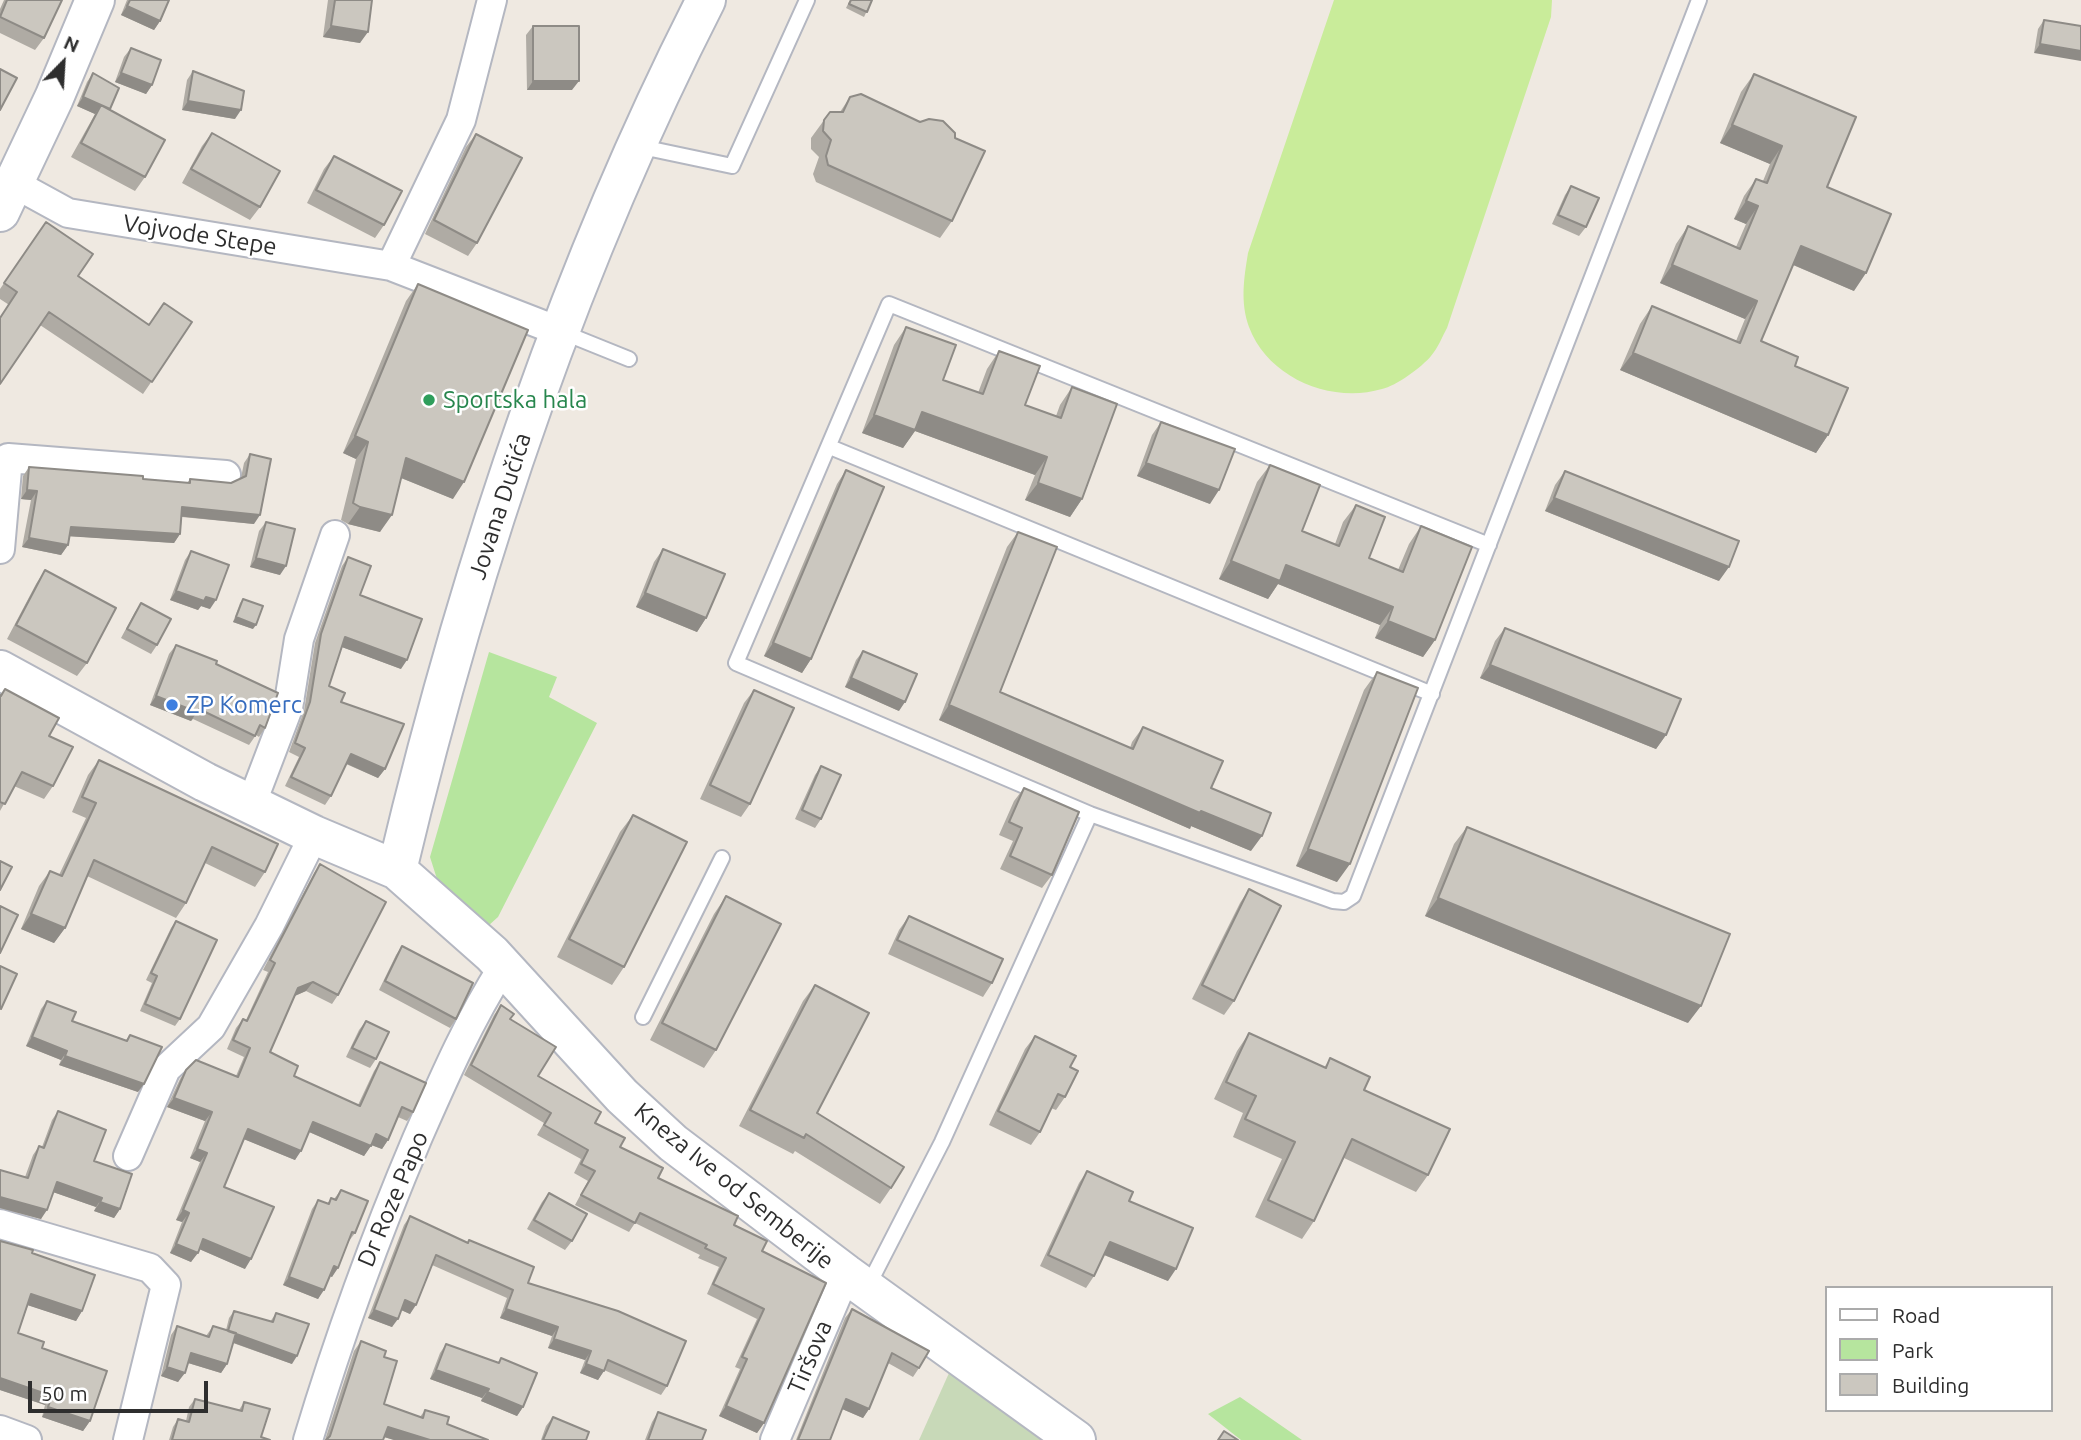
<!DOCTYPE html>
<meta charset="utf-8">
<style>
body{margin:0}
#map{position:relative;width:2081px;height:1440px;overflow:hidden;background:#efe9e1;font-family:Ubuntu,sans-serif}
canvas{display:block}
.legend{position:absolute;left:1825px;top:1286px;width:228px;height:126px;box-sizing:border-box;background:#fff;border:2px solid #ababab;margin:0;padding:9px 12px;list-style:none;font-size:21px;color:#2e2e2e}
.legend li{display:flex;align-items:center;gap:14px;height:35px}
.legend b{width:35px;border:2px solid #ababab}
.north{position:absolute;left:28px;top:28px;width:70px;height:70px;-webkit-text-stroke:5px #fff;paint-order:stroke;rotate:24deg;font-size:19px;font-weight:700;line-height:28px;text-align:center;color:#2e2e2e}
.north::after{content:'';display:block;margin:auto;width:24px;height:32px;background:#2e2e2e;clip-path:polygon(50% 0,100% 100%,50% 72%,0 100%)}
.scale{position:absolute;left:28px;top:1381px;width:180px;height:32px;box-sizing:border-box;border:4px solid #2e2e2e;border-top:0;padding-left:9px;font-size:21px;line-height:24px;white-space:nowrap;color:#2e2e2e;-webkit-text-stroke:5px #fff;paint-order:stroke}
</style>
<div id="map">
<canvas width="2081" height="1440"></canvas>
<ul class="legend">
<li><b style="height:9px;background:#fff"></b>Road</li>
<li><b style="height:19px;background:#b6e59e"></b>Park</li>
<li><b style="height:19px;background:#cbc7bf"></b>Building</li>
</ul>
<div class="north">N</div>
<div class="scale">50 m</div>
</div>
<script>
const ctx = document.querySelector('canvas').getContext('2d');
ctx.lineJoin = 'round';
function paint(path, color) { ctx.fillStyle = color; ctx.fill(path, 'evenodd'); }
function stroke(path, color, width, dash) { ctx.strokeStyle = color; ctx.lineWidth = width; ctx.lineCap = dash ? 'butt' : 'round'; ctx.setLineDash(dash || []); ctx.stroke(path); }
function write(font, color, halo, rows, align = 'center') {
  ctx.font = font + ' Ubuntu,sans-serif'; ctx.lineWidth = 5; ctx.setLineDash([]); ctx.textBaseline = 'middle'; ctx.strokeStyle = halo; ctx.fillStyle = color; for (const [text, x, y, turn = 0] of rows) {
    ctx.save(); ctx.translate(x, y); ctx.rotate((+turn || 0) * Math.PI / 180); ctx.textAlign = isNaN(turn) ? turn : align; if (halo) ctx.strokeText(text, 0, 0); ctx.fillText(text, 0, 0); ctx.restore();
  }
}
paint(new Path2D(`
 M489 652 557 677 549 697 597 723 498 917 488 926 437 879 430 857Z
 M1240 1397 1302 1440H1241L1208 1414Z`), '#b6e59e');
paint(new Path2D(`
 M949 1373 1043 1440H919Z`), '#c8d9b8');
paint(new Path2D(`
 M1334 0H1552L1551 17 1447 328C1442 337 1438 348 1431 356 1422 367 1396 386 1382 389 1331 404 1268 378 1249 327 1240 302 1244 278 1248 253Z`), '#c9ec9a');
const lane = new Path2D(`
 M637 146 732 166 807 0
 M562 332 629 359
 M830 447 1432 694
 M1090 814 736 663 889 304 1489 545
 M643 1017 722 858
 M867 1288 942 1142 1090 814 1333 901 1344 902 1353 896 1699 0`);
const street = new Path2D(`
 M15 184 68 213 391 266 561 332
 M391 266 461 120 492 0
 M0 549 8 458 226 475
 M251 805 288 708 299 639 335 535
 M128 1156 166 1069 211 1027 269 926 314 835
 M0 1224 150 1268 166 1285 128 1440
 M0 1430 27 1440
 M308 1440C339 1337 375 1238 417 1139 443 1080 468 1022 503 967
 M775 1440 846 1274`);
const secondary = new Path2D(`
 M0 212 54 98 95 0
 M0 670 205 782 314 835 397 870 492 954 622 1096 673 1143 846 1274 1076 1440
 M397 870C468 571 566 274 706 0`);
stroke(lane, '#b4b7c1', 18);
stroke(street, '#b4b7c1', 32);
stroke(secondary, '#b4b7c1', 42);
stroke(lane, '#fff', 14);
stroke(street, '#fff', 28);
stroke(secondary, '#fff', 38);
paint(new Path2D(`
 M4 0H62L44 38 35 50 0 33V9Z
 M127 0H169L160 21 154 30 121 15Z
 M328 0H372L360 43 323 37Z
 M850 0H872L864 17 846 8Z
 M2044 20 2081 26 2034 53 2038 29Z
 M533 26 572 90H527L526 35Z
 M131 48 152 85 146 94 115 82 124 57Z
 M193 71 235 119 182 110 187 80Z
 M93 73 110 110 145 177 135 191 71 157 95 114 77 106 87 82Z
 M1754 74 1827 187 1854 291 1793 265 1761 341 1795 366 1828 435 1816 453 1620 370 1640 324 1652 306 1736 341 1745 319 1660 283 1676 244 1688 226 1736 247 1746 224 1734 219 1744 196 1756 179 1763 181 1770 164 1720 143 1741 92Z
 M850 97 952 221 940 238 816 182 813 174 819 157 811 149V138L830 112H840Z
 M212 133 260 207 250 220 182 183 202 146Z
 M476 134 477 243 468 256 425 234 466 147Z
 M334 156 384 225 375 238 307 203 324 169Z
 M1571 186 1586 227 1579 236 1552 224 1565 195Z
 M46 222 78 276 149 325 192 322 143 394 40 325 0 299V289Z
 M418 284 453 499 401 478 380 532 348 524 341 520 356 459 343 453 406 301Z
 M906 327 943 380 978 393 987 369 999 351 1025 405 1056 416 1060 405 1072 387 1082 499 1070 517 1025 500 1035 475 915 431 903 448 862 433 894 345Z
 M1161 422 1210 504 1137 476 1152 435Z
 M250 454 254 524 182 517 180 534 174 543 69 536 68 545 61 555 22 547 31 500 21 499 23 476 29 467 187 483 190 479 231 483 241 478 244 463Z
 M1270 465 1302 531 1335 544 1343 522 1356 505 1369 558 1398 570 1409 544 1421 526 1435 640 1423 657 1375 638 1380 625 1278 584 1268 599 1219 579 1257 482Z
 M846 470 811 659 802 673 764 656 837 484Z
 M1565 471 1719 581 1545 511 1555 485Z
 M266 522 280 575 250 567 259 531Z
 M1018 532 1000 692 1130 748 1132 742 1143 727 1211 788 1251 851 1191 826 1190 829 939 720 1007 547Z
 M663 549 706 618 697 632 636 607 654 562Z
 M191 551 210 609 201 606 198 610 170 600 185 560Z
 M348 557 360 595 401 669 342 647 329 686 341 702 385 769 378 778 346 764 331 796 325 805 285 786 299 757 289 752 304 711 315 643 342 566Z
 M45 570 87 663 77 676 7 639 36 584Z
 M243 599 253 629 233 622 240 603Z
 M141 603 157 645 151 654 121 638 135 612Z
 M1505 628 1666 735 1656 749 1480 678 1495 641Z
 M176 645 216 664 265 728 259 737 256 735 249 745 193 719 191 721 150 705 169 654Z
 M863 651 899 711 845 687 856 660Z
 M1377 672 1337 882 1296 866 1364 690Z
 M5 689 49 736 53 786 44 799 14 786 0 811V695Z
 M754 690 750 804 741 817 700 799 744 703Z
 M99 760 265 872 255 887 205 863 186 903 176 918 87 876 65 928 54 943 21 929 39 886 50 871 59 875 86 818 72 812 88 775Z
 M821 766V819L815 828 795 819 815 775Z
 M1024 788 1052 875 1042 888 1000 869 1013 841 999 835 1014 801Z
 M633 815 624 967 612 985 557 957 620 832Z
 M1467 827 1688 1023 1425 916 1454 844Z
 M320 864 338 995 332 1004 306 991 295 996 270 1052 294 1076 358 1105 374 1071 380 1062 413 1112 407 1121 398 1117 388 1140 382 1149 371 1145 364 1156 309 1132 295 1160 244 1139 224 1187 245 1269 199 1249 191 1262 170 1253 182 1222 176 1220 200 1162 190 1158 205 1121 167 1107 180 1079 186 1070 236 1076 244 1057 227 1049 236 1028 243 1019 246 1020 268 972 263 970 314 873Z
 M1249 889 1234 1001 1224 1015 1192 999 1240 903Z
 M726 896 716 1050 704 1068 650 1040 714 914Z
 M909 916 992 983 983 997 888 954 899 930Z
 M176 921 180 1019 175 1026 140 1011 152 983 146 980 171 928Z
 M402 946 456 1019 450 1028 379 990 396 955Z
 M815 985 817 1113 891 1188 880 1204 795 1151 793 1154 739 1126 803 1001Z
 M47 1001 72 1021 126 1040 130 1035 138 1092 59 1065 61 1060 26 1046 41 1009Z
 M501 1005 510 1019 538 1076 595 1123 620 1147 658 1178 734 1225 762 1251 826 1283 764 1423 757 1433 719 1416 740 1369 735 1367 757 1319 707 1294 719 1267 698 1258 700 1255 635 1223 629 1232 575 1205 588 1181 574 1173 581 1159 537 1135 544 1123 464 1075 494 1015Z
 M366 1021 376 1059 370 1068 346 1057 359 1030Z
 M1249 1033 1324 1068 1330 1058 1364 1090 1428 1175 1416 1192 1344 1158 1314 1221 1302 1239 1255 1217 1282 1159 1233 1137 1243 1113 1214 1099 1237 1051Z
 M1035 1036 1070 1067 1065 1097 1056 1110 1051 1108 1040 1132 1031 1145 989 1125 1025 1049Z
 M58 1111 94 1161 120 1209 114 1218 94 1211 96 1207 53 1192 41 1219 0 1208V1170L25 1177 33 1155 39 1146 42 1147 52 1120Z
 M1087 1171 1129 1201 1168 1281 1104 1255 1094 1276 1086 1288 1040 1266 1079 1183Z
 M341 1190 355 1233 349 1241 332 1277 330 1276 318 1299 283 1285 312 1209 318 1200 327 1204 331 1198 334 1199Z
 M549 1193 572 1241 565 1250 527 1229 542 1202Z
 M410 1216 528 1283 667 1386 661 1395 604 1370 598 1380 580 1373 585 1360 548 1348 552 1336 500 1318 507 1298 432 1265 410 1314 401 1310 392 1327 368 1318 404 1225Z
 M0 1241 32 1253 82 1311 76 1321 28 1305 18 1333 42 1348 90 1421 83 1431 42 1417 45 1405 0 1390Z
 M852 1309 919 1368 913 1377 888 1363 869 1409 863 1418 842 1409 830 1440H796L845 1318Z
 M234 1311 270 1322 276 1313 292 1364 233 1343 227 1364 221 1373 188 1363 178 1382 161 1376 171 1335 177 1326 206 1336 213 1326 226 1330 229 1318Z
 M361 1341 384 1357V1404L420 1417 425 1410 447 1424 488 1440H394L384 1437 325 1440 354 1351Z
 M446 1344 498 1363 501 1358 523 1407 517 1416 481 1401 482 1398 430 1379 440 1353Z
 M195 1399 239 1410 244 1402 261 1437 270 1440H169L173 1427 178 1419 186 1421 189 1407Z
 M658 1412 702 1440H645L652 1422Z
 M553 1417 586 1440H541L546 1426Z`), '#afaba4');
paint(new Path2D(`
 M127 6 160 21 154 30 121 15Z
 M331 26 368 32 360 43 323 37Z
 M2040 44 2081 51V61L2034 53Z
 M121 73 152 85 146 94 115 82Z
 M533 81H579L572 90H527Z
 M83 97 110 109 104 118 101 105 95 114 77 106Z
 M188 101 241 110 235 119 182 110Z
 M1732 125 1782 146 1770 164 1720 143Z
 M1746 201 1758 206 1746 224 1734 219Z
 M1801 246 1866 273 1854 291 1789 263Z
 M1672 265 1757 301 1745 319 1660 283Z
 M1633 353 1828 435 1816 453 1620 370Z
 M922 412 1047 457 1035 475 915 431 903 448 862 433 874 415Z
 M355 436 368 442 356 459 343 453Z
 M406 458 464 482 453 499 394 475Z
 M1146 463 1219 490 1210 504 1137 476Z
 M1038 483 1082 499 1070 517 1025 500Z
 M27 490 37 491 31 500 21 499Z
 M1554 498 1729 567 1719 581 1545 511Z
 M182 507 260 515 254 524 176 516Z
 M360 507 392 515 380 532 348 524Z
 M71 527 180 534 174 543 65 536Z
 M29 538 68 545 61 555 22 547Z
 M256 558 286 566 280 575 250 567Z
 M1231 561 1286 565 1393 607 1380 625 1278 584 1268 599 1219 579Z
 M176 591 206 597 216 600 210 609 201 606 198 610 170 600Z
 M645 593 706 618 697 632 636 607Z
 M236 617 256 625 253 629 233 622Z
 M1388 621 1435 640 1423 657 1375 638Z
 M345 637 407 660 401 669 339 646Z
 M773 643 811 659 802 673 764 656Z
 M1490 665 1666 735 1656 749 1480 678Z
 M851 678 905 702 899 711 845 687Z
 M156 696 197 712 191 721 150 705Z
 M949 705 1262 836 1251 851 1191 826 1190 829 939 720Z
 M351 754 385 769 378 778 345 763Z
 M1308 849 1350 864 1337 882 1296 866Z
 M1438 898 1701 1006 1688 1023 1425 916Z
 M31 914 65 928 54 943 21 929Z
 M313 982 306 991 292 997 298 988Z
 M32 1037 67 1051 61 1060 26 1046Z
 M65 1056 144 1084 138 1092 59 1065Z
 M174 1098 212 1112 205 1121 167 1107Z
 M313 1122 371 1146 364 1156 307 1131Z
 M248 1129 301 1151 295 1160 241 1138Z
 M376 1134 388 1140 382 1149 369 1144Z
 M197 1149 207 1153 200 1162 190 1158Z
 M57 1182 102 1198 96 1207 50 1191Z
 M0 1197 47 1210 41 1219 0 1208Z
 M100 1202 120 1209 114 1218 94 1211Z
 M183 1210 189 1213 182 1222 176 1220Z
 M203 1239 251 1259 245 1269 197 1248Z
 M1110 1242 1176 1269 1168 1281 1102 1254Z
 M176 1244 198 1253 191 1262 170 1253Z
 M334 1266 338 1268 332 1277 328 1275Z
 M289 1277 324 1290 318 1299 283 1285Z
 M31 1294 82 1311 76 1321 24 1304Z
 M405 1300 416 1305 410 1314 399 1309Z
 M506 1309 558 1327 552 1336 500 1318Z
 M374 1310 398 1319 392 1327 368 1318Z
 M228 1331 297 1356 292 1364 223 1339Z
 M554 1339 591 1351 585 1360 548 1348Z
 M191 1353 227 1364 221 1373 185 1362Z
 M586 1364 604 1371 598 1380 580 1373Z
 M167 1367 185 1373 178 1382 161 1376Z
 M436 1370 489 1389 482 1398 430 1379Z
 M0 1378 52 1396 45 1405 0 1390Z
 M487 1392 523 1407 517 1416 481 1401Z
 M846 1399 869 1409 863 1418 840 1408Z
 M726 1406 764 1423 757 1433 719 1416Z
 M48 1407 90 1421 83 1431 42 1417Z
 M388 1427 430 1440H394L381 1436Z`), '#8e8b86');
const building = new Path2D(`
 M7 0H62L44 38 0 17Z
 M130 0H169L160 21 127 6Z
 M335 0H372L368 32 331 26Z
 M851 0H872L867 12 849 4Z
 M2044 20 2081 26V51L2040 44Z
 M533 26H579V81H533Z
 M131 48 161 60 152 85 121 73Z
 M0 69 17 78 0 110Z
 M193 71 244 91 241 110 188 101Z
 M93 73 119 88 110 109 83 97Z
 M1754 74 1856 117 1827 187 1891 214 1866 273 1801 246 1761 341 1798 357 1795 366 1848 388 1828 435 1633 353 1652 306 1740 343 1757 301 1672 265 1688 226 1740 249 1758 206 1746 201 1756 179 1767 183 1782 146 1732 125Z
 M861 94 920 122 929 119 943 121 955 133V138L985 151 952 221 828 165 826 156 831 140 823 131 824 120 830 112H843L850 97Z
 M101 105 165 140 145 177 81 143Z
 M212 133 280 171 260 207 191 169Z
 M476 134 522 158 477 243 434 220Z
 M334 156 402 191 384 225 316 190Z
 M1571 186 1599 198 1586 227 1558 215Z
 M46 222 93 254 78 276 149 325 164 303 192 322 152 382 49 312 0 384V318L17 292 4 283Z
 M418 284 528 330 464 482 406 458 392 515 360 507 353 503 368 442 355 436Z
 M906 327 956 345 943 380 983 394 999 351 1040 366 1025 405 1061 418 1072 387 1117 404 1082 499 1038 483 1047 457 922 412 915 430 874 415Z
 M1161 422 1235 449 1219 490 1146 463Z
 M250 454 271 459 260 515 182 507 180 534 71 527 68 545 29 538 37 491 27 490 29 467 143 476V479L190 483V479L231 483 246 476Z
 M1270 465 1320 485 1302 531 1339 546 1356 505 1385 517 1369 558 1403 572 1421 526 1472 547 1435 640 1388 621 1393 607 1286 565 1280 581 1231 561Z
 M846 470 884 487 811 659 773 643Z
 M1565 471 1739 541 1729 567 1554 498Z
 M266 522 295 529 286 566 256 558Z
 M1018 532 1057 547 1000 692 1133 749 1143 727 1223 761 1211 788 1271 813 1262 836 1201 811 1200 813 949 705Z
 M663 549 725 574 706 618 645 593Z
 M191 551 229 565 216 600 206 597 204 601 176 591Z
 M348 557 371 566 360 595 422 619 407 660 345 637 329 686 345 693 341 702 404 724 385 769 351 754 331 796 291 777 305 748 295 743 310 702 321 634Z
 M45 570 116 608 87 663 16 625Z
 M243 599 263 606 256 625 236 617Z
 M141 603 171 619 157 645 127 629Z
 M1505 628 1681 699 1666 735 1490 665Z
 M176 645 217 661 216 664 278 693 265 728 260 725 255 736 199 709 197 712 156 696Z
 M863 651 917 674 905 702 851 678Z
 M1377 672 1418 688 1350 864 1308 849Z
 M5 689 59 718 49 736 73 747 53 786 22 772 5 804 0 802V695L1 696Z
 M754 690 794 708 750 804 710 785Z
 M99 760 278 844 265 872 212 847 186 903 94 860 65 928 31 914 50 871 62 876 96 803 82 797Z
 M821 766 841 775 821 819 802 810Z
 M1024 788 1079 812 1052 875 1010 856 1022 828 1009 822Z
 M633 815 687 842 624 967 569 939Z
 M1467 827 1730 934 1701 1006 1438 898Z
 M0 861 12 867 0 890Z
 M320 864 386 902 338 995 313 982 298 988 270 1052 298 1066 294 1076 360 1106 380 1062 426 1083 413 1112 402 1107 388 1140 376 1134 371 1146 313 1122 301 1151 248 1129 224 1187 274 1207 251 1259 203 1239 198 1253 176 1244 189 1213 183 1210 207 1153 197 1149 212 1112 174 1098 186 1070 196 1060 238 1077 250 1048 233 1040 243 1019 247 1021 275 963 270 960Z
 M1249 889 1281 906 1234 1001 1202 985Z
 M726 896 781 924 716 1050 662 1023Z
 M0 906 18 915 0 953Z
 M909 916 1003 959 992 983 897 940Z
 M176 921 217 940 180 1019 145 1004 157 976 151 973Z
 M402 946 473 983 456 1019 385 981Z
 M0 966 17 974 1 1009 0 1008Z
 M815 985 869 1013 817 1113 904 1167 891 1188 806 1134 804 1138 750 1110Z
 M47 1001 76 1012 72 1021 127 1041 130 1035 162 1047 144 1084 65 1056 67 1051 32 1037Z
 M501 1005 514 1014 510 1019 556 1047 538 1076 601 1112 595 1123 625 1138 620 1147 663 1168 658 1178 738 1216 734 1225 767 1241 762 1251 826 1283 764 1423 726 1406 747 1359 742 1357 764 1309 713 1284 726 1258 705 1248 707 1245 640 1213 635 1223 581 1195 595 1171 581 1164 588 1150 544 1125 551 1113 471 1065Z
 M366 1021 389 1032 376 1059 352 1048Z
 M1249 1033 1326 1068 1330 1058 1370 1077 1364 1090 1450 1129 1428 1175 1352 1139 1314 1221 1268 1200 1295 1142 1245 1119 1256 1096 1226 1082Z
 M1035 1036 1076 1056 1070 1067 1078 1071 1065 1097 1058 1094 1040 1132 998 1111Z
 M58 1111 106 1130 94 1161 132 1174 120 1209 100 1202 102 1198 57 1182 47 1210 0 1197V1170L28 1178 39 1146 44 1148Z
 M1087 1171 1133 1192 1129 1201 1193 1228 1176 1269 1110 1242 1094 1276 1048 1255Z
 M341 1190 368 1201 355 1233 352 1232 338 1268 334 1266 324 1290 289 1277 318 1200 329 1204 331 1198 336 1200Z
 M549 1193 587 1214 572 1241 534 1220Z
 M410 1216 468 1243 469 1240 534 1267 528 1283 618 1311 686 1341 667 1386 608 1360 604 1371 586 1364 591 1351 554 1339 558 1327 506 1309 513 1290 436 1255 416 1305 405 1300 398 1319 374 1310Z
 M0 1241 33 1250 32 1253 95 1275 82 1311 31 1294 18 1333 44 1342 42 1348 107 1371 90 1421 48 1407 52 1396 0 1378Z
 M852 1309 929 1351 919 1368 892 1353 869 1409 846 1399 830 1440H798Z
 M234 1311 273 1322 276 1313 309 1324 297 1356 228 1331Z
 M177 1326 209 1337 213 1326 236 1333 227 1364 191 1353 185 1373 167 1367Z
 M361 1341 386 1351 384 1357 397 1361 384 1404 423 1418 425 1410 449 1417 447 1424 488 1440H430L388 1427 383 1440H326L330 1436Z
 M446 1344 499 1363 501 1358 537 1373 523 1407 487 1392 489 1389 436 1370Z
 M195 1399 242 1411 244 1402 270 1409 261 1437 270 1440H172L178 1419 189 1422Z
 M658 1412 706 1430 702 1440H648Z
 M553 1417 589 1432 586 1440H543Z
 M1224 1431 1238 1440H1218Z`);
paint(building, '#cbc7bf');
stroke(building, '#8e8b86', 2);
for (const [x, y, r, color] of [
 [429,400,7,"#2e9e5b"],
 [172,705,7,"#3f7fe0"]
]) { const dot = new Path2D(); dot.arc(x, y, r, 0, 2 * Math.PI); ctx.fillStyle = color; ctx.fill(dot); stroke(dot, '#fff', 2.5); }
write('24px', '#2e2e2e', '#fff', [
 ["Vojvode Stepe",200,235,9],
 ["Jovana Dučića",500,506,-72],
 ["Kneza Ive od Semberije",734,1186,39],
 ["Dr Roze Papo",393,1199,-67],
 ["Tiršova",810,1357,-67]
]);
write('24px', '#27864d', '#fff', [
 ["Sportska hala",443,400]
], 'left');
write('24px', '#366cbe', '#fff', [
 ["ZP Komerc",186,705]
], 'left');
</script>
